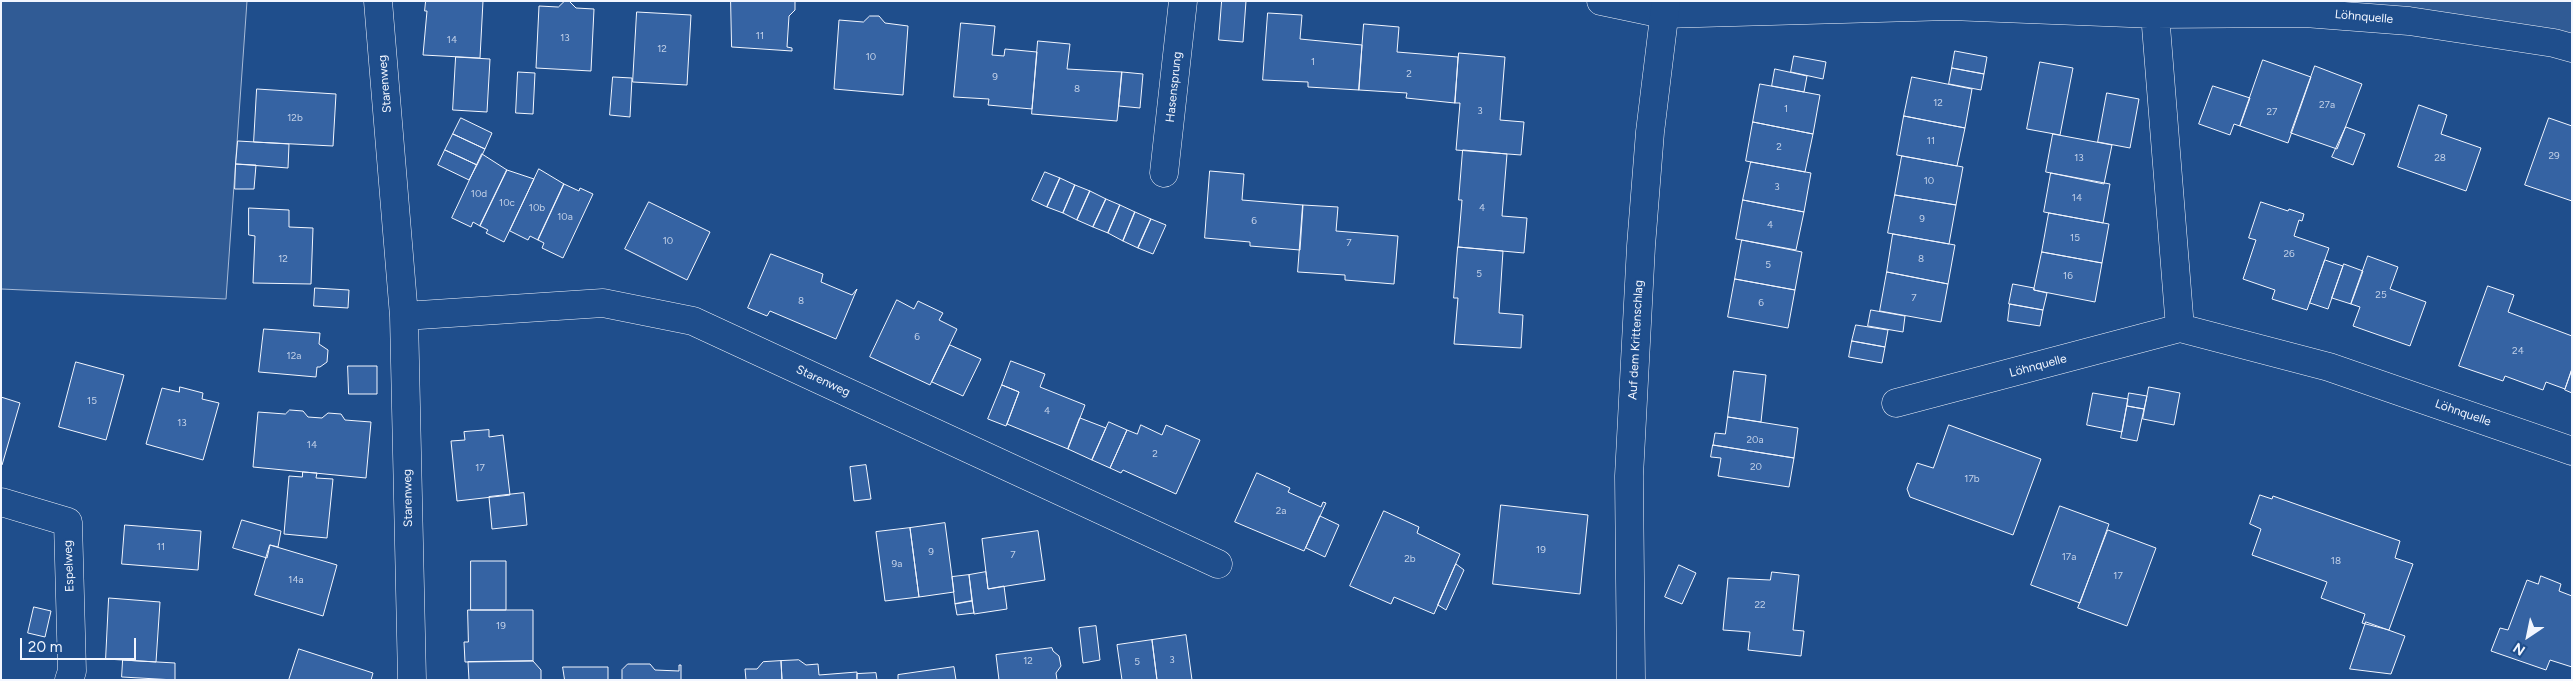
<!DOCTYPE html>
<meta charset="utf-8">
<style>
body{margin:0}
#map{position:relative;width:2573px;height:681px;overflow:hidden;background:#1f4e8c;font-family:Figtree,sans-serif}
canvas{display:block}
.frame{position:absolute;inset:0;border:2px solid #f2f6ff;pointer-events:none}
.north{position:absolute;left:2503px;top:611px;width:50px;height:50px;-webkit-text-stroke:4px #1f4e8c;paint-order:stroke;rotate:214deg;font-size:14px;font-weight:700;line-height:20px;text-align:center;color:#f2f6ff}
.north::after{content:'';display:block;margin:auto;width:18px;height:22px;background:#f2f6ff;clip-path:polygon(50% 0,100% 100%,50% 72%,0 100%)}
.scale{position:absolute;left:20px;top:638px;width:116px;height:22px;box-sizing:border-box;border:2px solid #f2f6ff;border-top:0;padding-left:6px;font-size:15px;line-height:18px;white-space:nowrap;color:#f2f6ff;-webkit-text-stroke:4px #1f4e8c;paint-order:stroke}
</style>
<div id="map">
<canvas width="2573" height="681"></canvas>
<div class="frame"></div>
<div class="north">N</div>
<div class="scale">20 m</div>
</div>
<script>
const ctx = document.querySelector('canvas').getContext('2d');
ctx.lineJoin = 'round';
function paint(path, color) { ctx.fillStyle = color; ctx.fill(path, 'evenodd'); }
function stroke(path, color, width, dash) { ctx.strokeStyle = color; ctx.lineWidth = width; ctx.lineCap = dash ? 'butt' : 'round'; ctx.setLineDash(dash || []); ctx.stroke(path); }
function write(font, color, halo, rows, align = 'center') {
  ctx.font = font + ' Figtree,sans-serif'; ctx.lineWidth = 4; ctx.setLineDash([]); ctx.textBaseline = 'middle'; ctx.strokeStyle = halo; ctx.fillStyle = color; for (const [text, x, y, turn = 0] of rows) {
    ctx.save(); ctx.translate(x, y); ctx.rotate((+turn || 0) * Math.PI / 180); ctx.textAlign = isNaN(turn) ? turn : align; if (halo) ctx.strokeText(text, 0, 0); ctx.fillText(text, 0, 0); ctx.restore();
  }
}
const green = new Path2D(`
 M1 1H247L226 299 1 289Z
 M2307 1H2572V34L2562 32Z`);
paint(green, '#305b95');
stroke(green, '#a8bbd7', 1);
const building = new Path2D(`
 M426 1H483L480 58 423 55 427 11H425Z
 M565 1H569L576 8 594 9 591 71 536 68 539 6 558 7Z
 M731 1H795V10L789 16 787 47 792 48V51L732 47Z
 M1222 1H1246L1243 42 1219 40Z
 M637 12 691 15 687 85 633 82Z
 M1268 13 1302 15 1300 39 1362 45 1359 90 1308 87V82L1263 80Z
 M870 16H879L885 23 908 26 903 95 834 89 839 20 863 22Z
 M961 23 995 26 992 55 1004 56 1005 49 1037 52 1032 109 988 105 989 99 954 97Z
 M1364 24 1399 27 1397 52 1458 57 1455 103 1406 98 1407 93 1359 90Z
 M1038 41 1070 44 1067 69 1122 72 1117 121 1032 114Z
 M1955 51 1987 57 1984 74 1952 68Z
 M1459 53 1505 57 1500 120 1524 122 1521 155 1456 150 1460 103H1455Z
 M1794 56 1826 62 1823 79 1791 72Z
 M456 57 490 59 487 112 453 110Z
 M2263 60 2311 77 2288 143 2240 126Z
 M2040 62 2073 68 2060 135 2027 129Z
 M2315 66 2362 84 2337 149 2291 133Z
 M1952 68 1984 74 1981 90 1949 84Z
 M1775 69 1807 76 1804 92 1772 86Z
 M518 72 535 73 533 114 516 113Z
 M1122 72 1143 74 1140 108 1119 106Z
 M613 77 632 78 630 117 610 115Z
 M1912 77 1972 89 1965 128 1904 116Z
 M1760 84 1820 95 1813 134 1753 122Z
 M2213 86 2250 98 2240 126 2234 124 2230 135 2199 124Z
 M257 89 336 94 333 146 254 142Z
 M2107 93 2139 99 2130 148 2098 142Z
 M2419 105 2447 115 2441 134 2481 148 2466 191 2398 167Z
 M1904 116 1965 128 1957 166 1897 155Z
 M461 118 492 133 485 149 453 134Z
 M2549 118 2572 126V201L2525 185Z
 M1753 122 1813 134 1805 172 1746 161Z
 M2346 127 2365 134 2353 165 2332 157Z
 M453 134 485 149 477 165 445 150Z
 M2053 134 2112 145 2104 184 2046 172Z
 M238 141 289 144 288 168 236 164Z
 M445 150 477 165 469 180 438 165Z
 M1463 150 1507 154 1502 216 1527 218 1524 253 1458 247 1462 200H1459Z
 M482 154 507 170 480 226 473 222 471 227 452 218Z
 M1902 156 1963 167 1956 205 1895 195Z
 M1751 162 1811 173 1804 212 1743 200Z
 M236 164 256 165 254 189H235Z
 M539 169 564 184 538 240 530 236 528 240 510 231Z
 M507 170 534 179 504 242 486 233 488 230 480 226Z
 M1210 171 1244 174 1242 200 1303 205 1300 250 1250 246V242L1205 238Z
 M1045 172 1060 178 1047 207 1032 200Z
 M2051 173 2110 184 2103 223 2044 212Z
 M1060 178 1075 185 1063 213 1047 207Z
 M564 184 579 191 580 188 593 194 563 258 542 248 544 243 538 240Z
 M1075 185 1090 191 1077 220 1063 213Z
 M1090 191 1106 199 1093 227 1077 220Z
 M1895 195 1956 205 1949 244 1888 233Z
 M1106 199 1120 205 1108 233 1093 227Z
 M1743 200 1804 212 1796 250 1736 239Z
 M649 202 710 232 687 280 625 249Z
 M2261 202 2288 211 2289 209 2304 214 2302 221 2299 220 2294 236 2329 248 2307 310 2272 299 2275 290 2243 279 2256 240 2249 238Z
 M1120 205 1135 212 1123 241 1108 233Z
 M1303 205 1338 207 1336 231 1398 236 1394 284 1345 280V275L1298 272Z
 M249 208 289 210V227L313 228 311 284 253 283 255 236 249 235Z
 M1135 212 1151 219 1138 248 1123 241Z
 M2049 213 2109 224 2102 263 2042 252Z
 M1151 219 1166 225 1153 254 1138 248Z
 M1893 234 1955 245 1948 284 1887 272Z
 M1742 240 1802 252 1795 290 1735 279Z
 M1458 247 1503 251 1499 313 1523 315 1521 348 1454 344 1458 298H1454Z
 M2042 252 2102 263 2095 302 2034 290Z
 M771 254 823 274 821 282 852 295 857 289 836 339 770 311 767 316 748 308Z
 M2368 256 2398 267 2390 289 2426 302 2410 346 2353 326 2360 307 2351 304Z
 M2325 260 2343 266 2328 309 2310 303Z
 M2344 264 2363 271 2351 304 2332 298Z
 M1887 272 1948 284 1941 322 1880 311Z
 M1735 279 1795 290 1788 328 1728 317Z
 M2013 284 2034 288V290L2047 293 2043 310 2009 304Z
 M2488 286 2514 295 2508 312 2572 336V369L2565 389 2546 382 2543 390 2505 376 2503 381 2459 366Z
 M315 288 349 290 348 308 314 306Z
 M897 300 914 309 918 301 943 313 939 320 957 329 930 385 870 357Z
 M2010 304 2043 310 2040 326 2008 321Z
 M1871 310 1905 316 1903 332 1868 326Z
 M1856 325 1888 330 1885 347 1852 341Z
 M264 329 320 333 319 344 328 350 327 362 320 367H317L316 377 259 372Z
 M1852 341 1885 347 1882 363 1849 357Z
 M950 345 981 359 963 396 932 382Z
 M1011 361 1045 374 1040 387 1085 405 1068 449 1007 424 1019 392 1002 385Z
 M76 362 124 375 106 440 59 427Z
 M348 366H377V394H349Z
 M2572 369V393L2565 390Z
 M1734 371 1766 375 1761 422 1728 417Z
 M1002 385 1019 392 1006 426 988 419Z
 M180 387 203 393 202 399 219 403 203 460 146 444 162 388 179 392Z
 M2149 387 2180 393 2174 425 2143 419Z
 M2093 393 2128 399 2122 432 2087 425Z
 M2129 393 2147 396 2144 409 2127 406Z
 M1 397 20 403 2 465 1 464Z
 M2127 406 2144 409 2137 441 2121 438Z
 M290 410 303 411 308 417 322 418 328 413 341 414 345 420 371 422 366 478 253 467 258 412 285 414Z
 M1728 417 1798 428 1794 458 1713 445 1715 433 1725 434Z
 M1080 418 1106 428 1092 460 1068 449Z
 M1109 422 1127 430 1110 468 1092 460Z
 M1141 425 1162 435 1166 425 1200 440 1176 494 1123 470 1121 473 1110 468 1127 430 1137 434Z
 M1949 425 2041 459 2013 535 1910 497 1907 489 1917 463 1933 468Z
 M489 430V437L503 435 510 495 457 501 451 441 465 440 464 432Z
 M1713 445 1794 458 1789 487 1718 476 1721 458 1711 457Z
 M866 465 871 499 854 501 850 467Z
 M303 472 317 473 316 478 333 479 327 538 284 534 289 476 302 477Z
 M1257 473 1290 488 1288 492 1321 507 1323 502 1326 503 1304 551 1235 522Z
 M524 493 527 525 492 529 489 497Z
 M2260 495 2272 499 2273 496 2400 541 2395 558 2413 564 2389 630 2362 623 2365 614 2321 598 2327 582 2252 555 2261 529 2250 524Z
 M1501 505 1588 515 1580 594 1493 584Z
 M2060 506 2109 524 2080 603 2031 585Z
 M1384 511 1419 527 1417 533 1460 554 1434 614 1394 597 1391 604 1350 586Z
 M1320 516 1339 525 1325 557 1306 548Z
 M242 520 281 531 278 547 270 545 267 558 233 548Z
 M945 523 954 592 919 597 910 528Z
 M125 525 201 531 198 570 122 564Z
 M910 528 919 597 885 601 876 532Z
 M2108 530 2156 548 2127 626 2078 608Z
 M1038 531 1045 580 988 589 982 539Z
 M270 545 337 565 323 616 255 595Z
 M471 561H506V610H471Z
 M1456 564 1464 570 1446 610 1438 605Z
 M1679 565 1696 573 1682 604 1665 597Z
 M986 572 988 589 1004 586 1007 609 974 614 969 575Z
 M1772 572 1799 575 1793 630 1804 631 1801 656 1748 650 1750 632 1723 630 1728 578 1770 580Z
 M969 575 972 601 955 604 952 577Z
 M2541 576 2561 584 2559 591 2572 596V667L2550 660 2546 670 2491 651 2500 628 2508 630 2527 580 2538 584Z
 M109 598 160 602 156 662 106 659Z
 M972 601 974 613 957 615 955 604Z
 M34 607 51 611 45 637 28 633Z
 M468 610H533V661L465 662 464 642H468Z
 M2366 622 2405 636 2391 674 2350 669Z
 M1096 626 1100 660 1083 663 1079 628Z
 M1186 635 1192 680H1157L1152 640Z
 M1152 640 1157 680H1122L1117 645Z
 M1052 648 1053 651 1059 656 1061 666 1056 673 1057 680H999L996 655Z
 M299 649 373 673 371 680H289Z
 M123 660 175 663V680L122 677Z
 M799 660 806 665 818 664 819 675 857 672V680H782L781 661Z
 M533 661 541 670V680H469L468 662Z
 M781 661 782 680H746L745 669H757L763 662Z
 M628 664H650L655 670 679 671V665H681V680H622V670Z
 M563 667H608V680H565Z
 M954 667 956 680H898V675Z
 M876 673 877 680H857V674Z`);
paint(building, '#3563a3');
stroke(building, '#f2f6ff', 1);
const street = new Path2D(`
 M378 1 404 316 412 680
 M1601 1 1663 14 1950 6 2155 14 2305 13 2409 21 2554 43 2572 48
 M1164 173 1183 1
 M404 316 603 303 693 321 1218 564
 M2180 328 2329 367 2572 451
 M1896 403 2180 328 2154 1
 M1 502 68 522 72 671 69 680`);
const secondary = new Path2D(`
 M1631 680 1629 476 1641 246 1650 132 1666 1`);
stroke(street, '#f2f6ff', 29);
stroke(secondary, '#f2f6ff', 29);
stroke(street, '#1f4e8c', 28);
stroke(secondary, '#1f4e8c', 28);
write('10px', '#c3d1e8', null, [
 ["11",760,36],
 ["13",565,38],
 ["14",452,40],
 ["12",662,49],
 ["10",871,57],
 ["1",1313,62],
 ["2",1409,74],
 ["9",995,77],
 ["8",1077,89],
 ["12",1938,103],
 ["27a",2327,105],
 ["1",1786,109],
 ["3",1480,111],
 ["27",2272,112],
 ["12b",295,118],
 ["11",1931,141],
 ["2",1779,147],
 ["29",2554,156],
 ["13",2079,158],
 ["28",2440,158],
 ["10",1929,181],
 ["3",1777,187],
 ["10d",479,194],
 ["14",2077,198],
 ["10c",507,203],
 ["10b",537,208],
 ["4",1482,208],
 ["10a",565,217],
 ["9",1922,219],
 ["6",1254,221],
 ["4",1770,225],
 ["15",2075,238],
 ["10",668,241],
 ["7",1349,243],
 ["26",2289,254],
 ["12",283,259],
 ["8",1921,259],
 ["5",1768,265],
 ["5",1479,274],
 ["16",2068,276],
 ["25",2381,295],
 ["7",1914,298],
 ["8",801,301],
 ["6",1761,303],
 ["6",917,337],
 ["24",2518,351],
 ["12a",294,356],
 ["15",92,401],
 ["4",1047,411],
 ["13",182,423],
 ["20a",1755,440],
 ["14",312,445],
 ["2",1155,454],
 ["20",1756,467],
 ["17",480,468],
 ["17b",1972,479],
 ["2a",1281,511],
 ["11",161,547],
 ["19",1541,550],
 ["9",931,552],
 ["7",1013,555],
 ["17a",2069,557],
 ["2b",1410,559],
 ["18",2336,561],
 ["9a",897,564],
 ["17",2118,576],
 ["14a",296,580],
 ["22",1760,605],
 ["19",501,626],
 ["3",1172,660],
 ["12",1028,661],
 ["5",1137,662]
]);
write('12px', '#f2f6ff', '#1f4e8c', [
 ["Löhnquelle",2364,17,5],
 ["Starenweg",385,84,-95],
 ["Hasensprung",1174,87,-84],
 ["Auf dem Krittenschlag",1636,340,-87],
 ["Löhnquelle",2038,366,-15],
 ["Starenweg",823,381,25],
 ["Löhnquelle",2463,413,19],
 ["Starenweg",408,498,-91],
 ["Espelweg",69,566,-92]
]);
</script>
